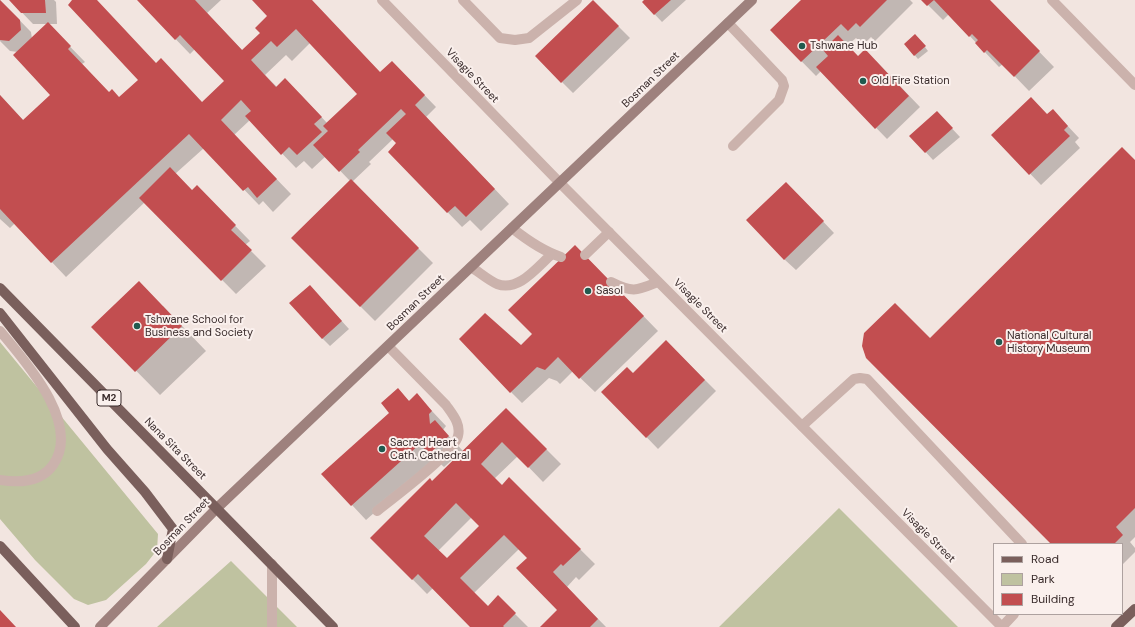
<!DOCTYPE html>
<style>
body{margin:0}
#map{position:relative;width:1135px;height:627px;overflow:hidden;background:#f2e5e0;font-family:"DM Sans",sans-serif}
canvas{display:block}
.legend{position:absolute;left:993px;top:543px;width:130px;height:72px;box-sizing:border-box;background:#faf0ed;border:1px solid #ada19f;margin:0;padding:5px 7px;list-style:none;font-size:12px;color:#392b2b}
.legend li{display:flex;align-items:center;gap:8px;height:20px}
.legend b{width:20px;border:1px solid #ada19f}
</style>
<div id="map">
<canvas width="1135" height="627"></canvas>
<ul class="legend">
<li><b style="height:5px;background:#7a5f5c"></b>Road</li>
<li><b style="height:11px;background:#bfc2a0"></b>Park</li>
<li><b style="height:11px;background:#c24e50"></b>Building</li>
</ul>
</div>
<script>
const ctx = document.querySelector('canvas').getContext('2d');
ctx.lineJoin = 'round';
function paint(path, color) { ctx.fillStyle = color; ctx.fill(path, 'evenodd'); }
function stroke(path, color, width, dash) { ctx.strokeStyle = color; ctx.lineWidth = width; ctx.lineCap = dash ? 'butt' : 'round'; ctx.setLineDash(dash || []); ctx.stroke(path); }
function write(font, color, halo, rows, align = 'center') {
  ctx.font = font + ' "DM Sans",sans-serif'; ctx.lineWidth = 4; ctx.setLineDash([]); ctx.textBaseline = 'middle'; ctx.strokeStyle = halo; ctx.fillStyle = color; for (const [text, x, y, turn = 0] of rows) {
    ctx.save(); ctx.translate(x, y); ctx.rotate((+turn || 0) * Math.PI / 180); ctx.textAlign = isNaN(turn) ? turn : align; if (halo) ctx.strokeText(text, 0, 0); ctx.fillText(text, 0, 0); ctx.restore();
  }
}
paint(new Path2D(`
 M0 342 158 534 157 550 146 564 106 600 88 605 74 599 35 560 0 519Z
 M839 508 958 627H719Z
 M231 561 297 627H157Z`), '#bfc2a0');
paint(new Path2D(`
 M0 0 31 32 32 39 48 24H33L10 0H54L56 2 57 24H48L85 62 82 64 109 93 120 98 139 80 74 0H96L156 64 202 103 225 81 195 49 190 54 138 0H221L207 13 243 51 261 33 269 16 254 0H311L380 73H403L436 107 426 117 509 204 481 231 470 220 462 227 389 152 397 143 393 139 369 162 371 164 352 182 433 263 375 321 292 238 350 181 326 156 312 169 304 161 296 168 250 120 234 135 291 194 273 212 263 201 259 205 204 148 175 174 192 191 211 201 250 241 245 245 266 266 236 294 145 202 66 277 15 223 10 228 0 219V95L24 121 52 95 18 52 10 51 0 41ZM310 43 358 94 327 123 300 94 277 87 265 75 286 55 292 61Z
 M646 0H686L662 22 643 2Z
 M802 0H910L913 3 875 41 871 37 863 45 856 38 847 46 858 57 876 61 920 107 887 139 821 71 816 76 771 30Z
 M923 0H989L1054 67 1029 91 1003 64 999 67 949 14 943 20Z
 M593 1 630 38 573 93 562 82Z
 M919 39 928 51 918 59 905 44Z
 M1048 115 1064 122 1079 138 1075 142 1080 148 1041 185 993 135Z
 M944 120 960 137 933 160 911 136Z
 M1135 161V537L1130 542 1135 548V552L1122 565V544H1052L930 340Z
 M797 194 834 233 796 270 784 259Z
 M590 261 658 331 595 392 573 371 560 384 557 381 549 378 522 403 511 392 522 348 534 334Z
 M317 294 349 329 330 346 322 338Z
 M163 306 206 351 160 395 93 327Z
 M666 341 716 391 658 449 603 392 633 374Z
 M398 390 409 401 417 395 446 426 443 430 463 451 506 409 561 464 543 482 518 456 494 479 502 486 509 479 595 564 579 580 576 577 567 587 606 627H541L559 610 528 558 519 549 474 593 488 607 498 597 528 627H472L433 588 427 594 372 538 453 462 452 460 444 467 435 459 366 520 323 474 391 413ZM472 517 481 526 447 560 438 551Z`), '#0003');
paint(new Path2D(`
 M0 0 20 20 21 30 9 41 0 40Z
 M9 0H45L46 13H21Z
 M72 0H97L156 63 161 58 202 102 224 81 180 35 175 40 137 0H195L242 50 260 33 255 28 267 16 252 0H312L380 72 392 61 425 95 415 105 495 189 466 217 455 206 447 213 388 152 396 143 386 133 406 114 401 109 358 150 360 152 339 172 313 145 328 131 323 126 357 94 296 29 277 47 271 41 251 60 276 87 285 78 322 117 314 124 322 132 297 155 289 147 281 155 245 116 251 111 241 100 221 120 277 179 257 198 248 187 243 191 189 134 51 263 0 209V95L23 120 50 95 13 55 48 22 71 46 68 49 109 92 112 89 119 97 138 80 68 5Z
 M593 0 619 26 561 83 535 56Z
 M644 0H671L654 15 642 2Z
 M801 0H887L860 27 856 23 848 31 841 24 801 62 770 30Z
 M921 0H990L1040 51 1014 77 987 50 984 53 975 43 978 40 972 34 969 37 934 0 927 6Z
 M915 34 926 46 914 56 904 44Z
 M838 35 858 56 865 49 909 96 875 129 816 67 828 56 823 50Z
 M1031 97 1047 114 1053 109 1068 126 1064 130 1070 136 1029 175 991 135Z
 M937 111 953 128 925 153 909 136Z
 M1122 147 1135 160V508L1116 527 1123 535 1114 544H1051L866 358 862 346 864 333 895 303 930 338Z
 M170 167 192 190 197 185 236 225 231 230 252 250 221 281 139 198Z
 M351 179 419 248 360 307 291 238Z
 M786 182 824 221 784 260 746 220Z
 M575 245 644 316 579 379 558 357 545 370 537 367 510 393 459 339 485 313 521 345 532 334 508 310Z
 M139 281 182 326 135 372 91 327Z
 M310 285 342 321 322 339 289 303Z
 M666 340 705 380 646 438 601 392 627 367 633 373Z
 M398 388 409 401 417 393 432 411 429 414 430 424 435 420 449 436 429 454 420 444 351 506 321 474 389 413 381 403Z
 M506 408 547 449 528 468 502 442 481 464 502 485 509 477 581 549 563 566 561 564 553 572 598 619 590 627H540L557 610 516 568 527 558 504 535 460 578 488 606 498 595 516 613 503 626 504 627H470L418 574 412 580 370 538 430 478 432 481ZM456 503 479 526 447 558 424 536Z
 M0 610 16 627H0Z`), '#c24e50');
stroke(new Path2D(`
 M463 0 500 38 515 40 529 38 577 0
 M728 23 782 80 784 86 779 100 733 146
 M512 228C527 240 543 251 561 257
 M585 255 609 232
 M471 267C479 272 488 280 497 284 519 292 537 267 552 254
 M611 282C633 293 636 291 658 282
 M0 331C25 361 82 424 53 465 41 482 19 483 0 480
 M802 426 854 379 860 378 867 379 1022 544
 M377 511C392 499 455 452 458 436 461 424 453 415 446 405L388 346
 M272 564V627
 M1002 627 1014 614`), '#cbb2ac', 10);
stroke(new Path2D(`
 M1052 0 1135 85`), '#cbb2ac', 10);
stroke(new Path2D(`
 M382 0 560 183 1002 627`), '#cbb2ac', 10);
stroke(new Path2D(`
 M100 627 217 508 752 0`), '#9e817d', 10);
stroke(new Path2D(`
 M0 288 333 627
 M0 313 107 449 145 492 173 529 167 559
 M0 546 75 627
 M1116 627 1135 609`), '#7a5f5c', 10);
for (const [x, y, r, color] of [
 [802,46,4,"#215a4f"],
 [863,81,4,"#215a4f"],
 [588,291,4,"#215a4f"],
 [137,326,4,"#215a4f"],
 [999,342,4,"#215a4f"],
 [382,449,4,"#215a4f"]
]) { const dot = new Path2D(); dot.arc(x, y, r, 0, 2 * Math.PI); ctx.fillStyle = color; ctx.fill(dot); stroke(dot, '#faf0ed', 1.5); }
for (const [x, y, w] of [
 [109,398,24]
]) { const box = new Path2D(); box.roundRect(x - w / 2, y - 8, w, 16, 3); ctx.fillStyle = '#faf0ed'; ctx.fill(box); stroke(box, '#392b2b', 1); }
write('bold 10px', '#392b2b', null, [
 ["M2",109,398]
]);
write('11px', '#392b2b', '#faf0ed', [
 ["Tshwane Hub",810,46],
 ["Old Fire Station",871,81],
 ["Sasol",596,291],
 ["Tshwane School for",145,320],
 ["Business and Society",145,333],
 ["National Cultural",1007,336],
 ["History Museum",1007,349],
 ["Sacred Heart",390,443],
 ["Cath. Cathedral",390,456]
], 'left');
write('11px', '#392b2b', '#faf0ed', [
 ["Visagie Street",472,76,46],
 ["Bosman Street",651,80,-44],
 ["Bosman Street",416,303,-44],
 ["Visagie Street",700,306,45],
 ["Nana Sita Street",175,449,45],
 ["Bosman Street",182,527,-46],
 ["Visagie Street",928,536,45]
]);
</script>
